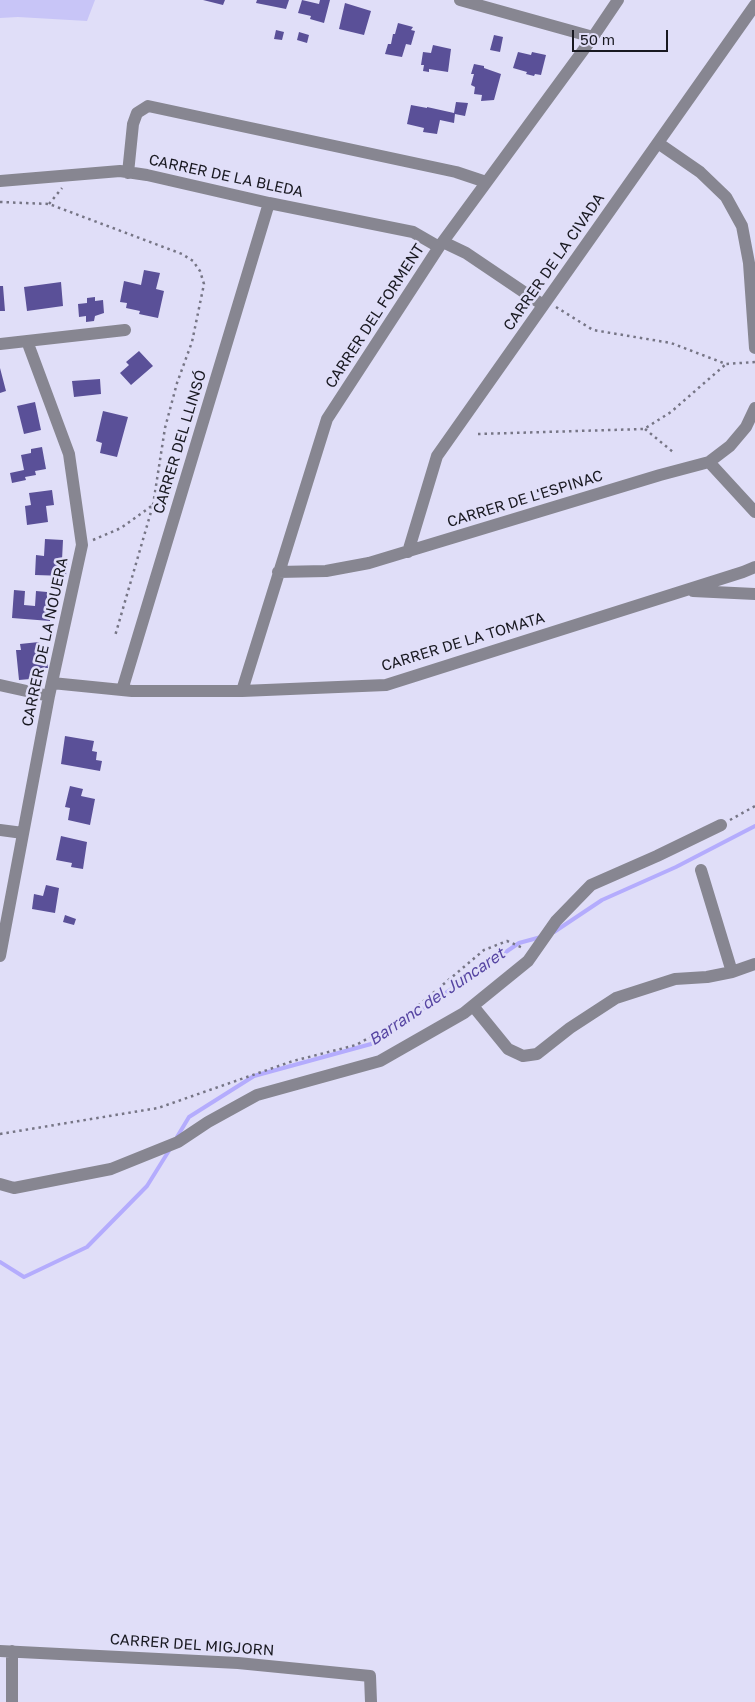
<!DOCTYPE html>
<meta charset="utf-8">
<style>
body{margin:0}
#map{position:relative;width:755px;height:1702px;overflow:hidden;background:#e0def8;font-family:"Golos Text",sans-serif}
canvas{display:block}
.scale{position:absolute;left:572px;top:30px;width:96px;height:22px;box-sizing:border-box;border:2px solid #191921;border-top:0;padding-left:6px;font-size:15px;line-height:18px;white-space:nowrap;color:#191921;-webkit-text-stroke:4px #e0def8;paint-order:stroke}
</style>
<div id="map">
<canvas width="755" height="1702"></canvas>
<div class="scale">50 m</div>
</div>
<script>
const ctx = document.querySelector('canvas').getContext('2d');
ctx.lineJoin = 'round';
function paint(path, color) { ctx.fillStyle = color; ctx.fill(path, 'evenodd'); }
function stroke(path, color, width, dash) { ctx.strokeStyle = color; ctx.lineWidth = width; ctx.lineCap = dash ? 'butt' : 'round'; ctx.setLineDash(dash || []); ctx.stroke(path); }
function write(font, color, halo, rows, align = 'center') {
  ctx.font = font + ' "Golos Text",sans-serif'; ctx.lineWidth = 5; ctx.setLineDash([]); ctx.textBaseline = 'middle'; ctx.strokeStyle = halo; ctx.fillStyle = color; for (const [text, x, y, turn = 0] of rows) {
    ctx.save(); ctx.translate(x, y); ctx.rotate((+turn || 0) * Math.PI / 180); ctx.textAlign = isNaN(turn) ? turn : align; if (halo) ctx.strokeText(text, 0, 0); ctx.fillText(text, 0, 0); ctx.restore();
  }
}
paint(new Path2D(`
 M0 0H95L87 21 18 17 0 18Z`), '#c8c5f7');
stroke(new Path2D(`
 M554 932 602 900 676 867 755 826
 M177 1137 189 1117 254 1076 371 1044 519 943 541 937
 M0 1262 24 1277 87 1247 147 1186 170 1149`), '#b4acfd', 4);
paint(new Path2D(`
 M203 0H225L223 5Z
 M257 0H289L286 9 256 3Z
 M302 0 319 4 320 0H330L324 23 310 19 311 16 298 13Z
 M345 3 371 11 364 35 339 29Z
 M398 23 413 27 411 30 415 31 411 45 406 44 402 57 385 54 388 44H391L393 34H395Z
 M276 30 284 32 282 40 274 39Z
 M299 32 309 35 307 43 297 40Z
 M494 35 503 37 500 52 490 50Z
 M433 45 451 49 448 72 429 69V72L423 71 424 65H421L423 52 431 53Z
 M518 52 531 55 532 52 546 55 541 75 535 74 534 76 526 74 527 72 513 68Z
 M474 64 484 66V68L501 74 494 100 481 101 482 95 474 94 475 87 471 85 474 74H471Z
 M456 102 468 103 465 116 455 114 454 123 440 120 437 134 423 132 424 128 407 124 411 105 427 108V107L454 113Z
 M144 270 160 273 156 289 164 291 158 318 139 314 140 311 126 308 127 303 120 302 124 281 141 285Z
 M61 282 63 306 27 311 24 287Z
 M0 286H3L5 311H0Z
 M95 297V301L103 300 104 313 95 316 94 321 86 322V316L79 317 78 304 87 303V298Z
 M139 351 153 366 131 385 120 373 129 365 126 362Z
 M0 368 6 391 0 393Z
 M100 379 101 394 74 397 72 381Z
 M35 402 41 430 24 434 17 406Z
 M103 411 128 417 117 457 100 453 102 443 96 441Z
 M42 447 46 469 35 471 36 475 25 477 26 480 12 483 10 473 24 470 21 455 31 453V449Z
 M52 490 54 505 46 506 48 522 27 525 25 506 31 505 29 493Z
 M45 539 63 540 62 560 67 561 66 576 35 575 36 555 44 556Z
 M14 590 25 591 24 605 35 606 36 591 47 592V600H51L50 621 12 618Z
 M39 642 40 651H46L48 668H41L42 678 19 680 16 650H21L20 644Z
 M65 736 94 741 92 751 97 752 96 760 102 761 100 771 61 764Z
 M70 786 83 789 81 796 95 799 90 825 68 820 70 808 65 807Z
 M61 836 87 842 83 869 71 867 72 863 56 860Z
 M46 885 59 888 55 913 32 909 34 894 43 896Z
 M65 915 76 919 74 925 63 922Z`), '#5a5098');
stroke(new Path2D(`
 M0 202 49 204 182 254 193 261 200 271 204 284 192 342 177 383 165 428 153 505 166 503
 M49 204 62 188
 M556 307 593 330 671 343 726 364 755 362
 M645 429 673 452
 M478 434 644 429 671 412 726 364
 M93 540 121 528 153 505 115 636
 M730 820 755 806
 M0 1134 158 1108 293 1061 356 1045 401 1020 484 950 507 941 523 948`), '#767585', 2.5, [2.5, 4]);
stroke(new Path2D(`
 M460 0 593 37
 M658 143 700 172 726 197 742 226 749 263 755 348
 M128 173 133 124 137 113 148 106 456 172 486 182
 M0 181 120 171 147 175 269 203 413 232 439 247
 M443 242 466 253 543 305
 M0 344 125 330
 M709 462 755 512
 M408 552 437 456 755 5
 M278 572 326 571 369 563 660 475 709 462 730 446 746 427 755 408
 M693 591 755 594
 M52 683 132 691H242L386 685 743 572 755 567
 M0 685 49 696
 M122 690 269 203
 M242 691 327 419 439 247 593 37 618 0
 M0 830 23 833
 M701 870 732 972
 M0 956 49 696 82 545 69 454 27 341
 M473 1006 508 1049 523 1056 537 1054 570 1028 616 998 675 979 707 977 732 972 755 964
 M0 1184 14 1188 111 1169 178 1142 208 1122 257 1095 380 1061 464 1013 528 961 556 921 591 885 657 856 721 825
 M0 1651 238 1663 370 1676 371 1702
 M12 1651V1702`), '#878691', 12);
write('15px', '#191921', '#e0def8', [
 ["CARRER DE LA BLEDA",226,176,12],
 ["CARRER DE LA CIVADA",554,262,-55],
 ["CARRER DEL FORMENT",375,316,-57],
 ["CARRER DEL LLINSÓ",180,442,-73],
 ["CARRER DE L'ESPINAC",525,499,-17],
 ["CARRER DE LA NOUERA",45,642,-78],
 ["CARRER DE LA TOMATA",463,642,-17],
 ["CARRER DEL MIGJORN",192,1645,4]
]);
write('italic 16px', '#5645a2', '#e0def8', [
 ["Barranc del Juncaret",437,997,-34]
]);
</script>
